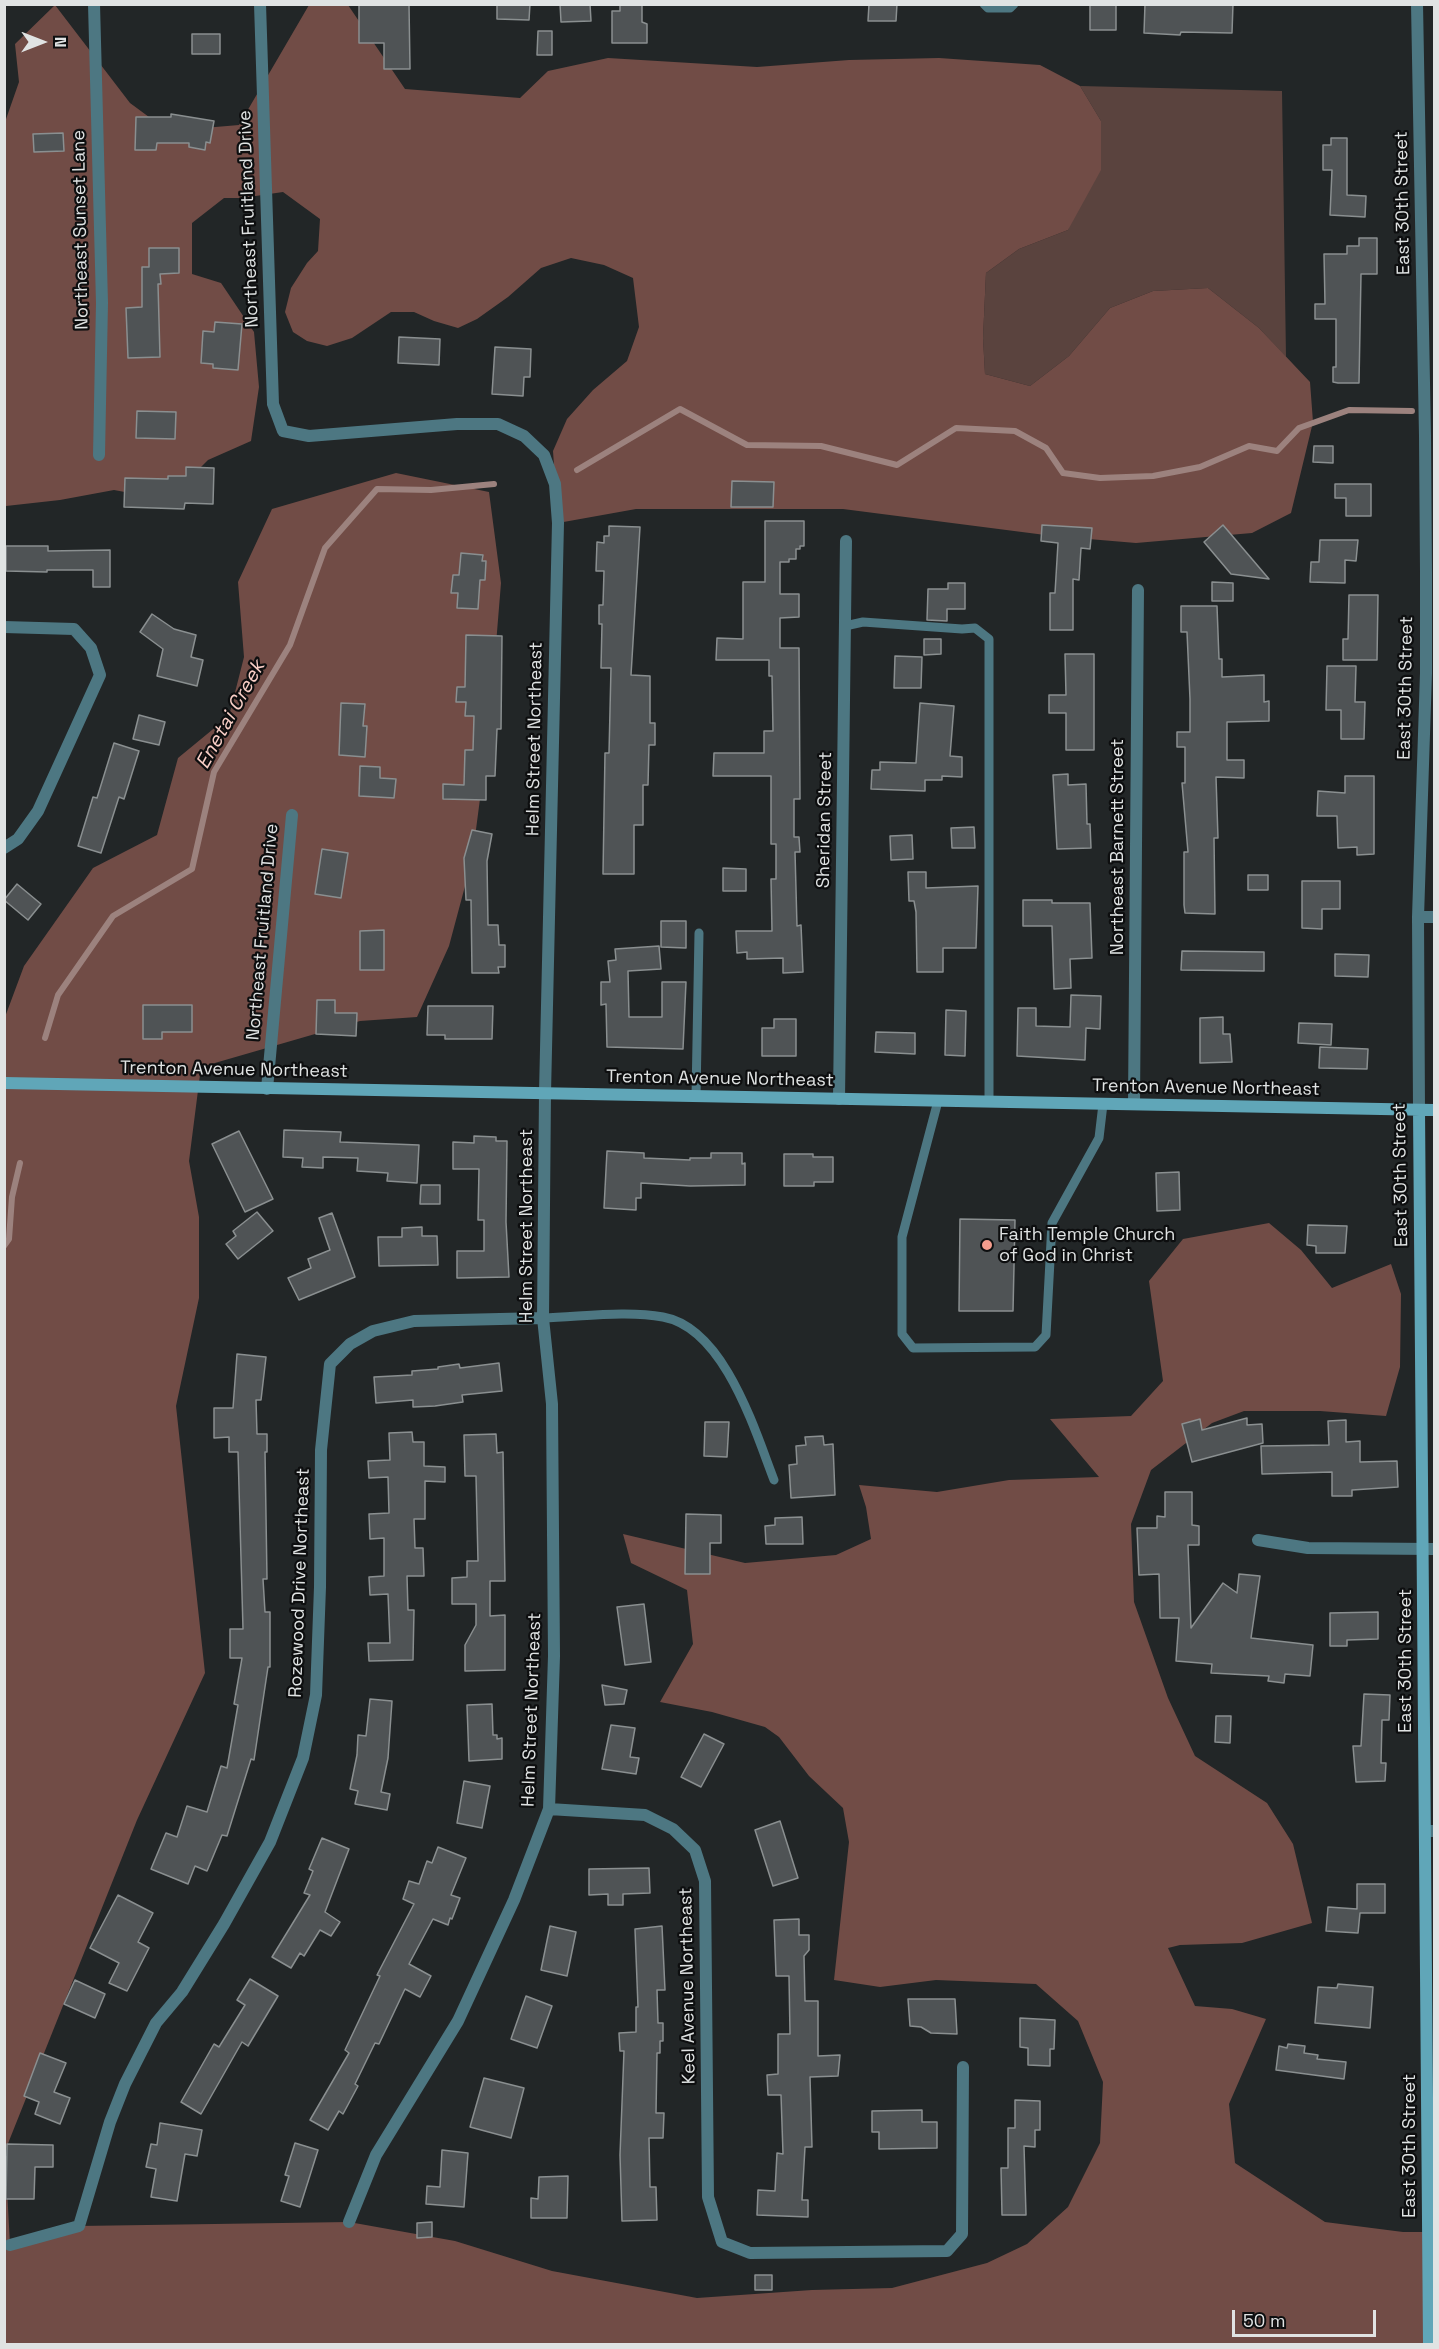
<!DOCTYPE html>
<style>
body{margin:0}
#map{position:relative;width:1439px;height:2349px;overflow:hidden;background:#222627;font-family:"Space Grotesk",sans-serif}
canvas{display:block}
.frame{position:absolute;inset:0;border:6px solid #e0e3e3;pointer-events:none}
.north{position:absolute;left:12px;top:12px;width:60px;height:60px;-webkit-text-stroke:4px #0d0e0f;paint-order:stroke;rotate:90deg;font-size:16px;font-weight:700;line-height:24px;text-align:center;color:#e0e3e3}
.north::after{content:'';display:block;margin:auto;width:21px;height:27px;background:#e0e3e3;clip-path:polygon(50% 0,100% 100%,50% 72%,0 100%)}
.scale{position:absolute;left:1232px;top:2310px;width:144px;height:27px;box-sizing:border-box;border:3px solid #e0e3e3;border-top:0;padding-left:8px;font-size:18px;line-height:21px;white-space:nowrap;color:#e0e3e3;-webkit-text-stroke:4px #0d0e0f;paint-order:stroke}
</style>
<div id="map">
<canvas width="1439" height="2349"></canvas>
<div class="frame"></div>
<div class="north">N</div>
<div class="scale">50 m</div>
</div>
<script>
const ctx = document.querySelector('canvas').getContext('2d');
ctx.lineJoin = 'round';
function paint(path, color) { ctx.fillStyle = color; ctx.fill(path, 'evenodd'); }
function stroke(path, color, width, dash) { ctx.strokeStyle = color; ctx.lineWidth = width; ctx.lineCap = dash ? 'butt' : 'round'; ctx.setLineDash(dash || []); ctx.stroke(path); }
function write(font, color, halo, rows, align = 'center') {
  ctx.font = font + ' "Space Grotesk",sans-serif'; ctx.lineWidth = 4.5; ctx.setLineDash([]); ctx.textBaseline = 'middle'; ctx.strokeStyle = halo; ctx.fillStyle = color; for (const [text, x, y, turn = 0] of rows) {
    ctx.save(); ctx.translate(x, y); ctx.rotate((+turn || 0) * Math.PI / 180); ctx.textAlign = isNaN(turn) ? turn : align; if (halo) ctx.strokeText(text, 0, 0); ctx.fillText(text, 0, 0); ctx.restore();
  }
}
paint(new Path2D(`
 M1080 86 1282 91 1286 357 1259 328 1208 288 1153 291 1110 308 1069 356 1030 386 985 374 983 338 986 273 1019 249 1068 230 1101 121Z`), '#5a433e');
paint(new Path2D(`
 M55 5 130 103 168 131 239 125 309 5H348L405 89 520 98 548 71 608 58 757 67 849 60 939 58 1040 65 1080 86 1101 121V170L1068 230 1019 249 986 273 983 338 985 374 1030 386 1069 356 1110 308 1153 291 1208 288 1259 328 1310 382 1313 422 1291 513 1252 533 1136 543 1053 536 843 509H636L558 523 553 451 567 419 593 390 627 361 639 327 633 278 604 265 571 258 541 268 508 297 477 319 458 328 434 321 414 312H391L352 338 327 346 307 341 293 332 285 312 291 288 307 263 318 251 320 219 283 192 242 198H224L192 223V274L221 283 254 332 259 387 251 441 208 460 168 500 114 490 60 500 6 506 5 505V122L19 82 15 44Z
 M396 473 489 492 501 583 489 730 472 860 449 946 417 1017 360 1021 201 1067 189 1161 199 1217V1298L176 1406 205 1673 137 1820 5 2151 10 2245 79 2226 349 2222 455 2241 552 2271 697 2298 812 2290 892 2288 987 2263 1027 2244 1068 2207 1100 2143 1103 2082 1078 2021 1036 1984 936 1980 880 1987 834 1980 849 1842 843 1808 809 1776 779 1737 765 1727 712 1712 660 1702 693 1644 687 1590 631 1563 623 1534 745 1563 836 1555 871 1539 866 1507 859 1485 937 1492 1009 1480 1099 1477 1050 1419 1131 1416 1163 1381 1149 1281 1183 1239 1269 1223 1301 1250 1332 1288 1391 1264 1401 1294 1400 1367 1386 1416 1320 1411H1244L1212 1423 1151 1470 1131 1524 1134 1602 1168 1698 1195 1756 1267 1803 1293 1844 1312 1923 1242 1943 1180 1945 1168 1948 1195 2006 1232 2009 1266 2019 1229 2104 1235 2163 1325 2222 1403 2232H1429V2344H5V1017L24 966 93 868 157 835 178 758 229 716 244 657 238 582 272 509Z`), '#714c46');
stroke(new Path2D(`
 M577 470 680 409 747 445 821 446 897 465 956 428 1015 431 1046 448 1063 473 1100 478 1153 476 1200 467 1249 446 1277 451 1299 428 1349 410 1412 411
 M45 1038 58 995 113 916 192 869 214 772 290 645 325 548 377 489 431 490 494 484
 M4 1246 9 1239 12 1197 20 1163`), '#9c827e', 6);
const building = new Path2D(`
 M359 4H409L410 69H384V43H359Z
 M497 4H530L529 20 497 19Z
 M560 4H590L591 21 561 22Z
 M620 4H642V22L647 24V43H612V11H620Z
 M869 4H897L896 21H868Z
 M1090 4H1116V30H1090Z
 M1145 4H1233L1232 33 1181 32 1180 35 1144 33Z
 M538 31H552V55H537Z
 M192 34H220V54H192Z
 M171 114 214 121 210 143 206 142 205 150 189 147V143H157L156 150H135L136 117H171Z
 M63 133 64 151 34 152 33 134Z
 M1331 138H1347V195L1366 196 1365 217 1330 215 1332 170H1323V145H1331Z
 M1359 238H1377V274H1361L1359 383H1338L1333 382V367H1336V319H1315V304H1325L1324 254H1347V246H1359Z
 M149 248H179V273L160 274 161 284H158L160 357 128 358 126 308 142 307V267H149Z
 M215 322 242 324 238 370 213 368V364L201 363 203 331 214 332Z
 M399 337 440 339 439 365 398 363Z
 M495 347 531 349 530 377H524L523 396 492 394Z
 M137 411 176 412 175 439 136 438Z
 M1314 446H1333V463L1313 462Z
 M186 467 214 468 213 504 185 503 184 509 124 507 125 478 168 479V476H186Z
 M732 481 774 482 773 507H731Z
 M1335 484H1371V516H1346V498H1335Z
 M765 521H804V546H800V549H796V559H789V562H780V594H799V617L780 618V648H799L800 799H794V837H799L800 852H795L797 926 801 925 803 972 783 973V958L747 959V952L737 953 736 931H772L771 879H776V844H771V776H713L714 753H764V731H773L772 676H769V660H716L717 638 743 639V582H765Z
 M1042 525 1092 528 1090 549 1081 548 1079 580 1073 579V630H1050V593H1055L1058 543 1041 541Z
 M1223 525 1269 579 1231 574 1204 542Z
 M609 526 640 527 631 675 650 676V723H655V745H649L648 785H643V825H634V874H603L605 753H609L611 668H601L602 624H599V605H603L604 571H596L597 542 604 543V536H609Z
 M1320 540H1358L1356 561 1345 560V583L1310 582 1311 562H1319Z
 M6 546H48V551L110 550V587H93V570H47V572L6 571Z
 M461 553 483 555 482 561H486L485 580H480L478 609 457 608 458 593H451L453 575H459Z
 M1212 582 1233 583V601H1212Z
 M948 583H965V609H947V621L927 620 928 589H948Z
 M1349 595H1378L1377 660H1343V639H1348Z
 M1181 606H1217L1219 659H1222V677L1264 675V702L1269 701V721L1227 722V760H1244V778L1216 777 1218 838H1214L1215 914 1185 913 1184 905V852H1188L1182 783H1185V747H1177V732H1190V699L1187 632H1181Z
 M152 614 174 629 196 635 191 657 203 660 197 686 157 676 163 649 140 632Z
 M466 635 502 636 501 729H497L495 776H486V800L443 799V784L464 785 465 750H473L474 716H465L466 702H456L457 687H465Z
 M924 639H941V654L924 655Z
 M1065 654H1094V750H1066V713H1049V695H1066Z
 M895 656 922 657 921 688H894Z
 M1327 666H1356L1355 702H1365L1364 739H1341V710H1326Z
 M341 703 365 704 363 726H367L365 757 339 755Z
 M920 703 954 706 950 756 962 757V777L942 776V780H925V791L871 789 872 770H880V762L916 763Z
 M139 715 165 722 159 745 133 739Z
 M114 743 139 751 124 799 119 797 101 853 78 846 93 797 97 798Z
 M360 766 380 767V778L396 779 394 798 359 796Z
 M1068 774V785L1086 784 1087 824H1090L1091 848 1057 849 1053 775Z
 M1345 776H1374V854L1357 855V847L1338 848 1337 816H1317L1318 791 1345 793Z
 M974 827 975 848H952L951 828Z
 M472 830 492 834 487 861 488 925H498L499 945H505V967H498L499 973H472L471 900H466L464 858Z
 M912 835 913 859 891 860 890 836Z
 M322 849 348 853 341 898 315 894Z
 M723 868 746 869V891H723Z
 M908 872H926V888L978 886 976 948H943V972H917L916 912 914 901H909Z
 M1248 875H1268V890H1248Z
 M1302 881H1340V909H1322V929L1302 928Z
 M17 884 41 904 28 920 4 900Z
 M1023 900H1052V903H1090L1092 958 1070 959 1071 988 1054 989 1052 926H1023Z
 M661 921H686V948L661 947Z
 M384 930V970H360V931Z
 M659 946 661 969 628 971 629 1017H662V982H686L683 1049 607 1047 606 1004 601 1005V982H610L608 961 616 960 615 949Z
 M1182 951 1264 952V971L1181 970Z
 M1335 954 1369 955 1368 977 1335 976Z
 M1071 995 1101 996 1100 1029 1086 1028 1085 1060 1017 1056 1018 1008H1036V1026L1070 1027Z
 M317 1000H335V1013H357L356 1036 316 1034Z
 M143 1005H192V1032H162V1039H143Z
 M428 1006H493L492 1039H445V1035H427Z
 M946 1010 966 1011 965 1056 945 1055Z
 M1223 1017V1034H1230L1232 1062 1200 1063V1018Z
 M774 1019H796V1056H762V1028H774Z
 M1299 1023 1332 1024 1331 1045 1298 1043Z
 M876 1032 915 1033V1054L875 1052Z
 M1320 1047 1368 1049 1367 1069 1319 1068Z
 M284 1130 341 1132 340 1142 419 1145 417 1183 387 1181 388 1173 357 1171 358 1158 323 1157V1168L302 1167 303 1158 283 1157Z
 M239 1131 273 1199 245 1212 212 1144Z
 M474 1136 496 1137V1141H507L506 1222 509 1277 457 1278V1251H484V1220H478L479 1169H453V1142L474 1143Z
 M607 1151 644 1153V1158L690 1160V1158H711V1153H742V1164L745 1163V1185L690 1186 641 1183V1198H636V1210L604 1208Z
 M784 1154H813V1157H833V1182H814V1186H784Z
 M1179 1172 1180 1210 1157 1211 1156 1173Z
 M421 1185H440V1204H420Z
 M257 1212 273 1231 238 1259 226 1244 236 1236 233 1231Z
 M332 1213 355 1277 299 1300 288 1278 311 1268 308 1259 330 1250 319 1218Z
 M960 1219 1015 1220 1013 1311H959Z
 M1308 1225 1347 1226 1345 1253H1316V1246L1307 1245Z
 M422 1227V1236H437L438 1265 379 1266 378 1237H402V1228Z
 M237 1354 266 1357 261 1400H256L257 1434H267V1452H265L267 1579H263L265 1612H270V1667H268L254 1760 251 1759 227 1836 222 1835 207 1871 195 1866 188 1884 151 1869 166 1833 177 1837 187 1806 207 1812 221 1766 227 1768 238 1705 234 1704 242 1658H230V1629H243L238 1452H229V1437L214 1438V1408H233Z
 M499 1363 502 1391 462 1395 463 1402 435 1406 413 1407V1400L376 1403 374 1377 412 1375V1371L438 1369V1367L459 1364 460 1368Z
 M1247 1418V1425L1262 1424 1263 1443 1192 1462 1182 1424 1200 1419 1202 1430Z
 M1346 1420V1442L1360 1441V1462L1397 1461 1398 1487 1352 1490V1496H1332V1472L1262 1474 1261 1446 1329 1445 1328 1421Z
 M705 1422H729L727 1457 704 1456Z
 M412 1432 413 1442H424V1466L445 1467V1482L425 1481V1519H414L415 1548H423L424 1576H407L408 1610H414L413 1660 369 1661 368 1643H390L388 1594 370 1595 369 1577 384 1576V1538L370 1539 369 1514 389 1513 388 1477 369 1478 368 1461 390 1460 389 1433Z
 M496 1434 497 1453 503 1452 505 1581H490V1616L505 1615V1670L465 1671V1645L476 1625V1604H452V1578L467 1577V1561H478L476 1476H465L464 1435Z
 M823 1436 824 1445 833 1444 835 1495 791 1498 789 1465 797 1464 796 1446 806 1445 805 1437Z
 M1165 1492H1192V1525L1199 1526V1545H1188L1191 1628 1223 1583 1237 1593 1239 1574 1260 1576 1251 1638 1313 1645 1310 1676 1285 1674 1284 1683 1268 1681 1269 1676 1211 1673 1212 1664 1176 1661 1179 1618H1160L1159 1574 1139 1575 1137 1528H1157V1516L1165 1517Z
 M686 1514 721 1515V1543H710V1574H685Z
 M802 1517 803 1544H766L765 1526 775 1525V1518Z
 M644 1604 651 1662 625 1665 617 1607Z
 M1378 1612V1639L1347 1640V1646H1330V1613Z
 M602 1685 627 1690 624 1704 605 1705Z
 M1364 1694 1390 1695 1389 1720H1382L1381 1763H1386L1385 1781 1356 1782 1353 1746H1361Z
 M370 1699 392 1701 388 1758 381 1792 390 1794 387 1810 355 1804 358 1791 350 1789 357 1755 358 1735 366 1736Z
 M492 1704 493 1735H497V1739L502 1738V1759L469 1761 467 1705Z
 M1216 1716H1231L1230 1743 1215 1742Z
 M611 1725 635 1728 630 1757 639 1758 636 1774 602 1769Z
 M704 1734 724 1744 701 1787 681 1777Z
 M464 1781 490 1786 482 1828 457 1823Z
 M780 1821 798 1878 773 1886 755 1830Z
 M322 1838 349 1849 325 1912 340 1922 331 1936 320 1930 304 1956 300 1953 291 1968 272 1957 310 1895 304 1893 313 1871 309 1869Z
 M438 1847 466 1858 451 1895 460 1898 452 1919 450 1918 448 1925 433 1919 409 1964 431 1976 420 1997 405 1989 379 2044 375 2043 355 2084 358 2086 343 2114 339 2111 328 2130 310 2120 349 2053 345 2050 380 1976 377 1975 414 1904 403 1899 409 1881 419 1884 427 1861 432 1863Z
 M649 1868 650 1893 623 1894V1905H608V1894L589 1895V1869Z
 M1357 1884H1385V1913H1360L1358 1933 1326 1931 1328 1907 1357 1909Z
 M118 1895 153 1913 138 1942 149 1948 127 1991 109 1983 119 1963 90 1948Z
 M799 1919V1935H809V1950L804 1956 805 2001H818V2056L840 2055 838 2076 810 2077 812 2147H805L802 2200H808V2217L757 2215 758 2190 775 2191 777 2153 783 2154 781 2095H768L767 2075 778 2074V2034H790L789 1976H776L774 1920Z
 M550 1926 576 1932 567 1976 541 1970Z
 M662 1926 665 1990H657L658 2023H663V2041H660V2053H657L656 2113H664L663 2138H649L650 2187H656L657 2220 622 2221 620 2155 624 2051H620L619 2033 636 2032V2007H638L635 1929Z
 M250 1979 278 1996 248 2046 242 2042 201 2114 181 2102 214 2044 219 2047 245 2005 237 2000Z
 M75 1980 105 1994 95 2018 64 2004Z
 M1338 1984 1373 1987 1370 2028 1315 2023 1318 1987 1337 1988Z
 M526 1996 552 2006 537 2048 511 2039Z
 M908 1999H955L957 2034 931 2033 921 2027 910 2026Z
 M1020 2018 1055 2020 1054 2049H1050V2066L1028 2065V2048L1020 2047Z
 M1288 2044 1305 2046 1304 2053 1318 2055 1317 2059 1346 2062 1344 2079 1276 2070 1279 2046 1287 2048Z
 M40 2053 66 2063 54 2092 70 2098 60 2124 35 2114 39 2102 24 2096Z
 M484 2078 524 2088 511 2138 470 2127Z
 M1015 2100 1040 2101V2130H1035V2147L1024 2146 1026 2215H1002L1001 2168H1008V2128H1015Z
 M922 2110V2122H937V2148L879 2149V2132H872V2111Z
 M160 2123 202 2130 197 2156 185 2154 177 2201 151 2197 156 2169 146 2167 151 2144 157 2145Z
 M295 2143 318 2150 300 2207 281 2201 289 2176 285 2175Z
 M7 2144 53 2145V2167H35L34 2199H6Z
 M442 2150 468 2153 464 2207 426 2204 427 2186 440 2187Z
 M568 2176 567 2218H531V2198L538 2199 539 2177Z
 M432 2222V2237L417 2238V2223Z
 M755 2275H772V2290H755Z`);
paint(building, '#4f5355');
stroke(building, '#8a8f90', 1.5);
stroke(new Path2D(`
 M984 4 988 8H1010L1014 4
 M845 626 863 622 962 629 975 628 989 639V1102
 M696 1096 699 933
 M938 1101 902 1237V1334L913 1348 1035 1347 1046 1335 1052 1223 1099 1138 1103 1104
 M543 1318C581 1317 626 1310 663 1317 724 1328 754 1428 774 1480`), '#4d7782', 9);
stroke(new Path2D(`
 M94 4 102 303 99 455
 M260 4 273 404 283 431 309 436 457 424H498L524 436 544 455 555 484 558 523 545 1093 543 1318 552 1404 553 1533 554 1656 549 1809 514 1900 458 2021 376 2155 349 2222
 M1417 4 1425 436 1426 572V673L1418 917 1419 1110
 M4 627 74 629 91 648 100 675 38 811 18 839 4 848
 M1418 917H1434
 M267 1089 292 815
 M839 1099 846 541
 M1134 1104 1138 590
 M1258 1540 1308 1548 1434 1549
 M549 1809 645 1815 673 1829 695 1850 705 1881 708 2197 722 2242 750 2253 947 2251 962 2234 963 2067
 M1425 1831H1434
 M10 2245 79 2226 110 2122 125 2084 156 2023 182 1992 224 1924 270 1842 303 1758 316 1695 320 1587 321 1450 330 1364 350 1344 373 1331 414 1321 543 1318`), '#4d7782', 12);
stroke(new Path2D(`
 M4 1083 1434 1110
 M1419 1110 1429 2344`), '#60a6b8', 12);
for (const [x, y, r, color] of [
 [987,1245,6,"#f49d8d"]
]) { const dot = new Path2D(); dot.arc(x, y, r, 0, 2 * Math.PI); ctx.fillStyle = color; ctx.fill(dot); stroke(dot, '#0d0e0f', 2); }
write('18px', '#e0e3e3', '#0d0e0f', [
 ["East 30th Street",1403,203,-91],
 ["Northeast Fruitland Drive",249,219,-92],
 ["Northeast Sunset Lane",81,230,-91],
 ["East 30th Street",1406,688,-89],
 ["Helm Street Northeast",535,739,-89],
 ["Sheridan Street",825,820,-89],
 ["Northeast Barnett Street",1118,847,-90],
 ["Northeast Fruitland Drive",263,932,-85],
 ["Trenton Avenue Northeast",234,1070,1],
 ["Trenton Avenue Northeast",720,1079,1],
 ["Trenton Avenue Northeast",1206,1088,1],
 ["East 30th Street",1401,1175,-91],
 ["Helm Street Northeast",527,1226,-90],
 ["Rozewood Drive Northeast",300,1583,-88],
 ["East 30th Street",1406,1661,-90],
 ["Helm Street Northeast",532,1710,-88],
 ["Keel Avenue Northeast",688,1986,-91],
 ["East 30th Street",1410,2146,-90]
]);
write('18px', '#e0e3e3', '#0d0e0f', [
 ["Faith Temple Church",999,1235],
 ["of God in Christ",999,1256]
], 'left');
write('italic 20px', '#f9cfc7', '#0d0e0f', [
 ["Enetai Creek",231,715,-61]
]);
</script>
